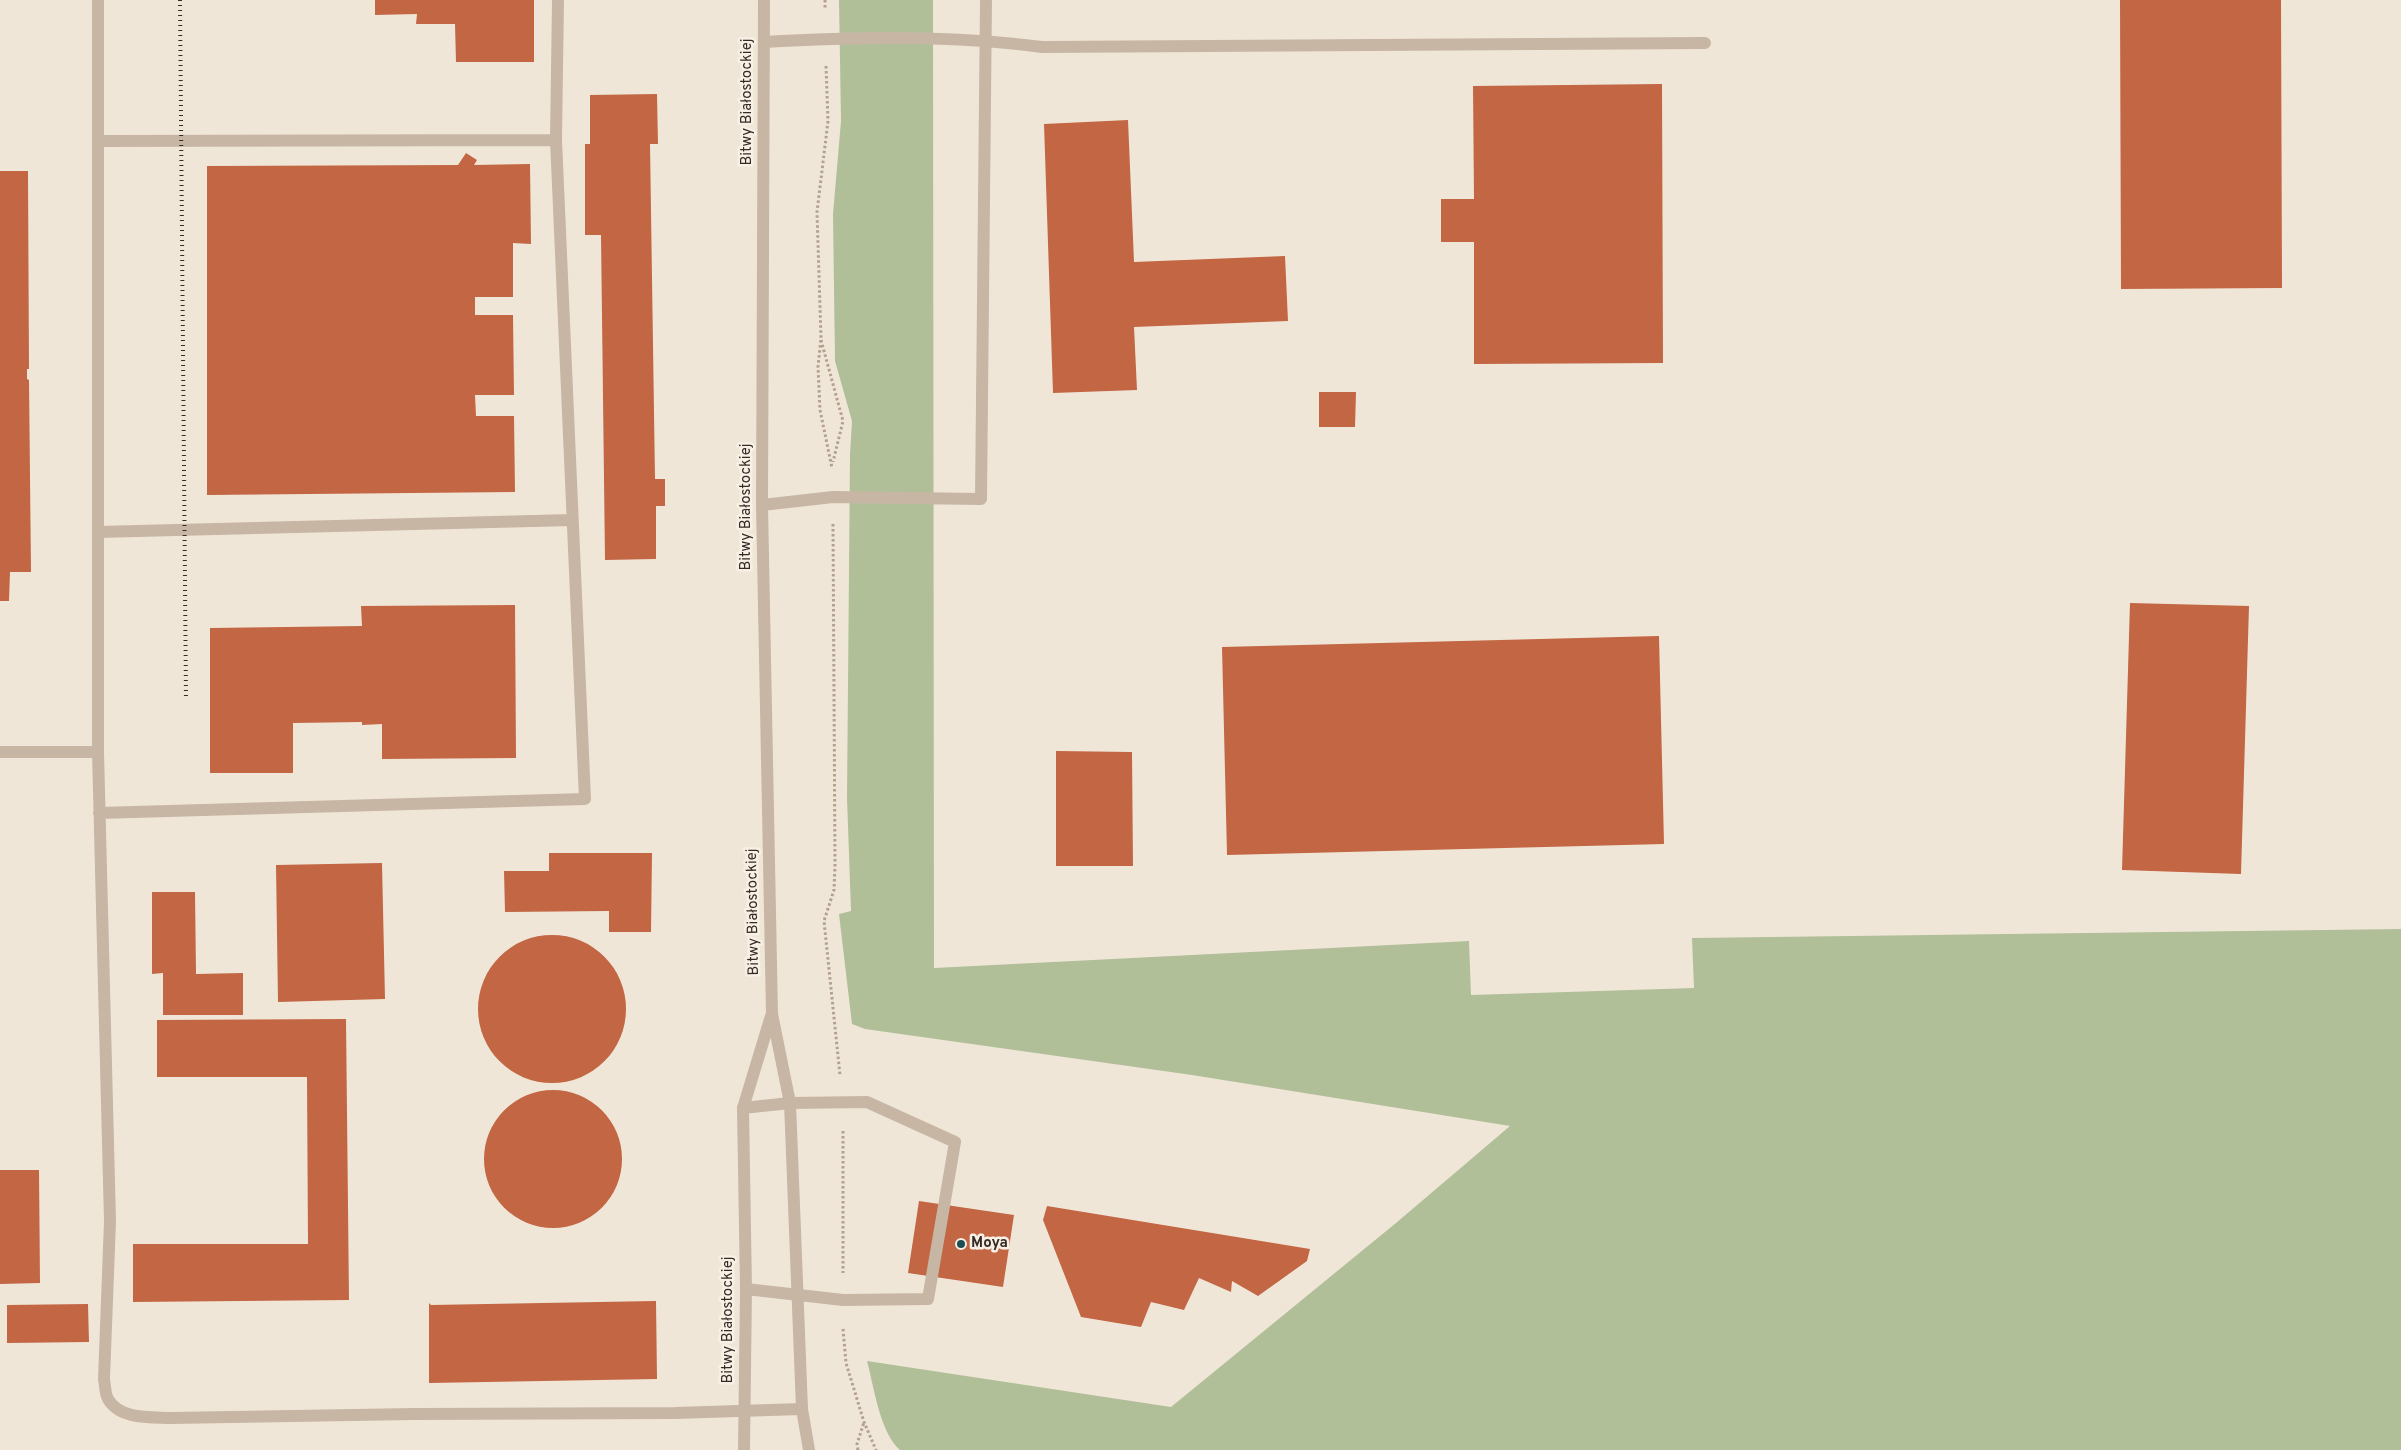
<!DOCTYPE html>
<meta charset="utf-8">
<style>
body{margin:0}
canvas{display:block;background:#f0e6d8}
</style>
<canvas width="2401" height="1450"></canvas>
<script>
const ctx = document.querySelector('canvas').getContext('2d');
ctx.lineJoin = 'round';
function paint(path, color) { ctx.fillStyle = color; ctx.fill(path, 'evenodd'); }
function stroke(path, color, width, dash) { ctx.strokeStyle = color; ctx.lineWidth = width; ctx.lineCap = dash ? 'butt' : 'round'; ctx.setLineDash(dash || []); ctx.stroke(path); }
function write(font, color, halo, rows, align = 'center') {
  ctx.font = font + ' Overpass,sans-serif'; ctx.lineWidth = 5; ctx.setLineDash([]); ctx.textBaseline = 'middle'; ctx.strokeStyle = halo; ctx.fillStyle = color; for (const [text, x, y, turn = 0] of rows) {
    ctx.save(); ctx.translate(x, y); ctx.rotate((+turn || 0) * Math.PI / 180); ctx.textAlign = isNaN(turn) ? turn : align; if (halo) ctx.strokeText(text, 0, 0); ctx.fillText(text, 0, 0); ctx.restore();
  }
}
paint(new Path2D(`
 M839 0H933L934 968 1469 941 1471 995 1694 988 1692 938 2401 929V1450H900C880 1433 874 1387 867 1361L1171 1407 1396 1223 1510 1126 1192 1075 865 1029 852 1024 839 914 851 911 847 798 850 454 852 421 835 361 833 214 841 121Z`), '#b1bf99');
paint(new Path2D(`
 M375 0H534V62H456L455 24H416L417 14 375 15Z
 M2120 0H2281L2282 288 2121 289Z
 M1662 84 1663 363 1474 364V242H1441V199H1474L1473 86Z
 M657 94 658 144H650L655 479H665V506H656V559L605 560 601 235H585V144H590V95Z
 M1128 120 1134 262 1285 256 1288 321 1134 327 1137 390 1053 393 1044 124Z
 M466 153 477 160 474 165 530 164 531 244 513 243V297H475V315H513L514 395H475L476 416H514L515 492 207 495V166L458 165Z
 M0 171H28L29 369H27V379L29 380 31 572H10L9 601H0Z
 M1319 392H1356L1355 427H1319Z
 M2130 603 2249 606 2241 874 2122 870Z
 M515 605 516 758 382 759V724L362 725V722L293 723V773H210V628L362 626 361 606Z
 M1659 636 1664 844 1227 855 1222 647Z
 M1056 751 1132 752 1133 866H1056Z
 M549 853H652L651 932H609V911L505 912 504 871H549Z
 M382 863 385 999 278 1002 276 865Z
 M152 892H195L196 974 243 973V1015H163V973L152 974Z
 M478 1009a74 74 0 1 1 148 0a74 74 0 1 1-148 0Z
 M346 1019 349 1300 133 1302V1244H308L307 1077H157V1020Z
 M484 1159a69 69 0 1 1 138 0a69 69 0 1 1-138 0Z
 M0 1170H39L40 1283 0 1284Z
 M919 1201 1014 1215 1003 1287 908 1273Z
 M1047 1206 1310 1249 1307 1261 1258 1296 1232 1281 1231 1292 1199 1278 1184 1310 1151 1302 1141 1327 1081 1317 1043 1220Z
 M655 1301H656L657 1379 429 1383V1303L431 1305Z
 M88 1304 89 1342 7 1343V1305Z`), '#c36643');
stroke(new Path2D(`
 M825 0V10
 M826 66 828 121 817 212 821 338 818 367 820 410 832 468
 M821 340 843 421 833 462
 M833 524 835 865 834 890 824 921 840 1075
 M843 1131V1273
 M843 1329 846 1363 864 1422 876 1450
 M858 1450 857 1444 864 1422`), '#b3a08f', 3, [2.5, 2.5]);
stroke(new Path2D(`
 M98 0V752L110 1221 104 1379C105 1384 105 1394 108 1399 120 1420 151 1417 171 1418L414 1414 675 1413 802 1409
 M764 42C857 37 951 35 1042 47L1705 43
 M98 141 556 140 558 0
 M762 505 833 497 981 499 986 0
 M98 532 572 520
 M0 752H98
 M99 813 585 799 556 140
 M743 1108 790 1103 867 1102 955 1142 928 1299 843 1300 746 1289`), '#c8b6a5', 12);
stroke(new Path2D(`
 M764 0 762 505 772 1014 790 1103 802 1409 809 1450
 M744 1450 746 1289 743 1108 771 1016`), '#c8b6a5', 12);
stroke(new Path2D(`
 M180 0 186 700`), '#342b26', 4, [1, 4]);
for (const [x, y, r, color] of [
 [961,1244,5,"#1d4e54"]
]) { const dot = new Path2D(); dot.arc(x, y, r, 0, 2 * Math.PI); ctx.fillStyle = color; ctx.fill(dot); stroke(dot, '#f8f0e4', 2); }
write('15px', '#342b26', '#f8f0e4', [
 ["Bitwy Białostockiej",748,102,-90],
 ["Bitwy Białostockiej",747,507,-90],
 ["Bitwy Białostockiej",754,912,-91],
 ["Bitwy Białostockiej",729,1320,-90]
]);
write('bold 15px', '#342b26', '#f8f0e4', [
 ["Moya",971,1244]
], 'left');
</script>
